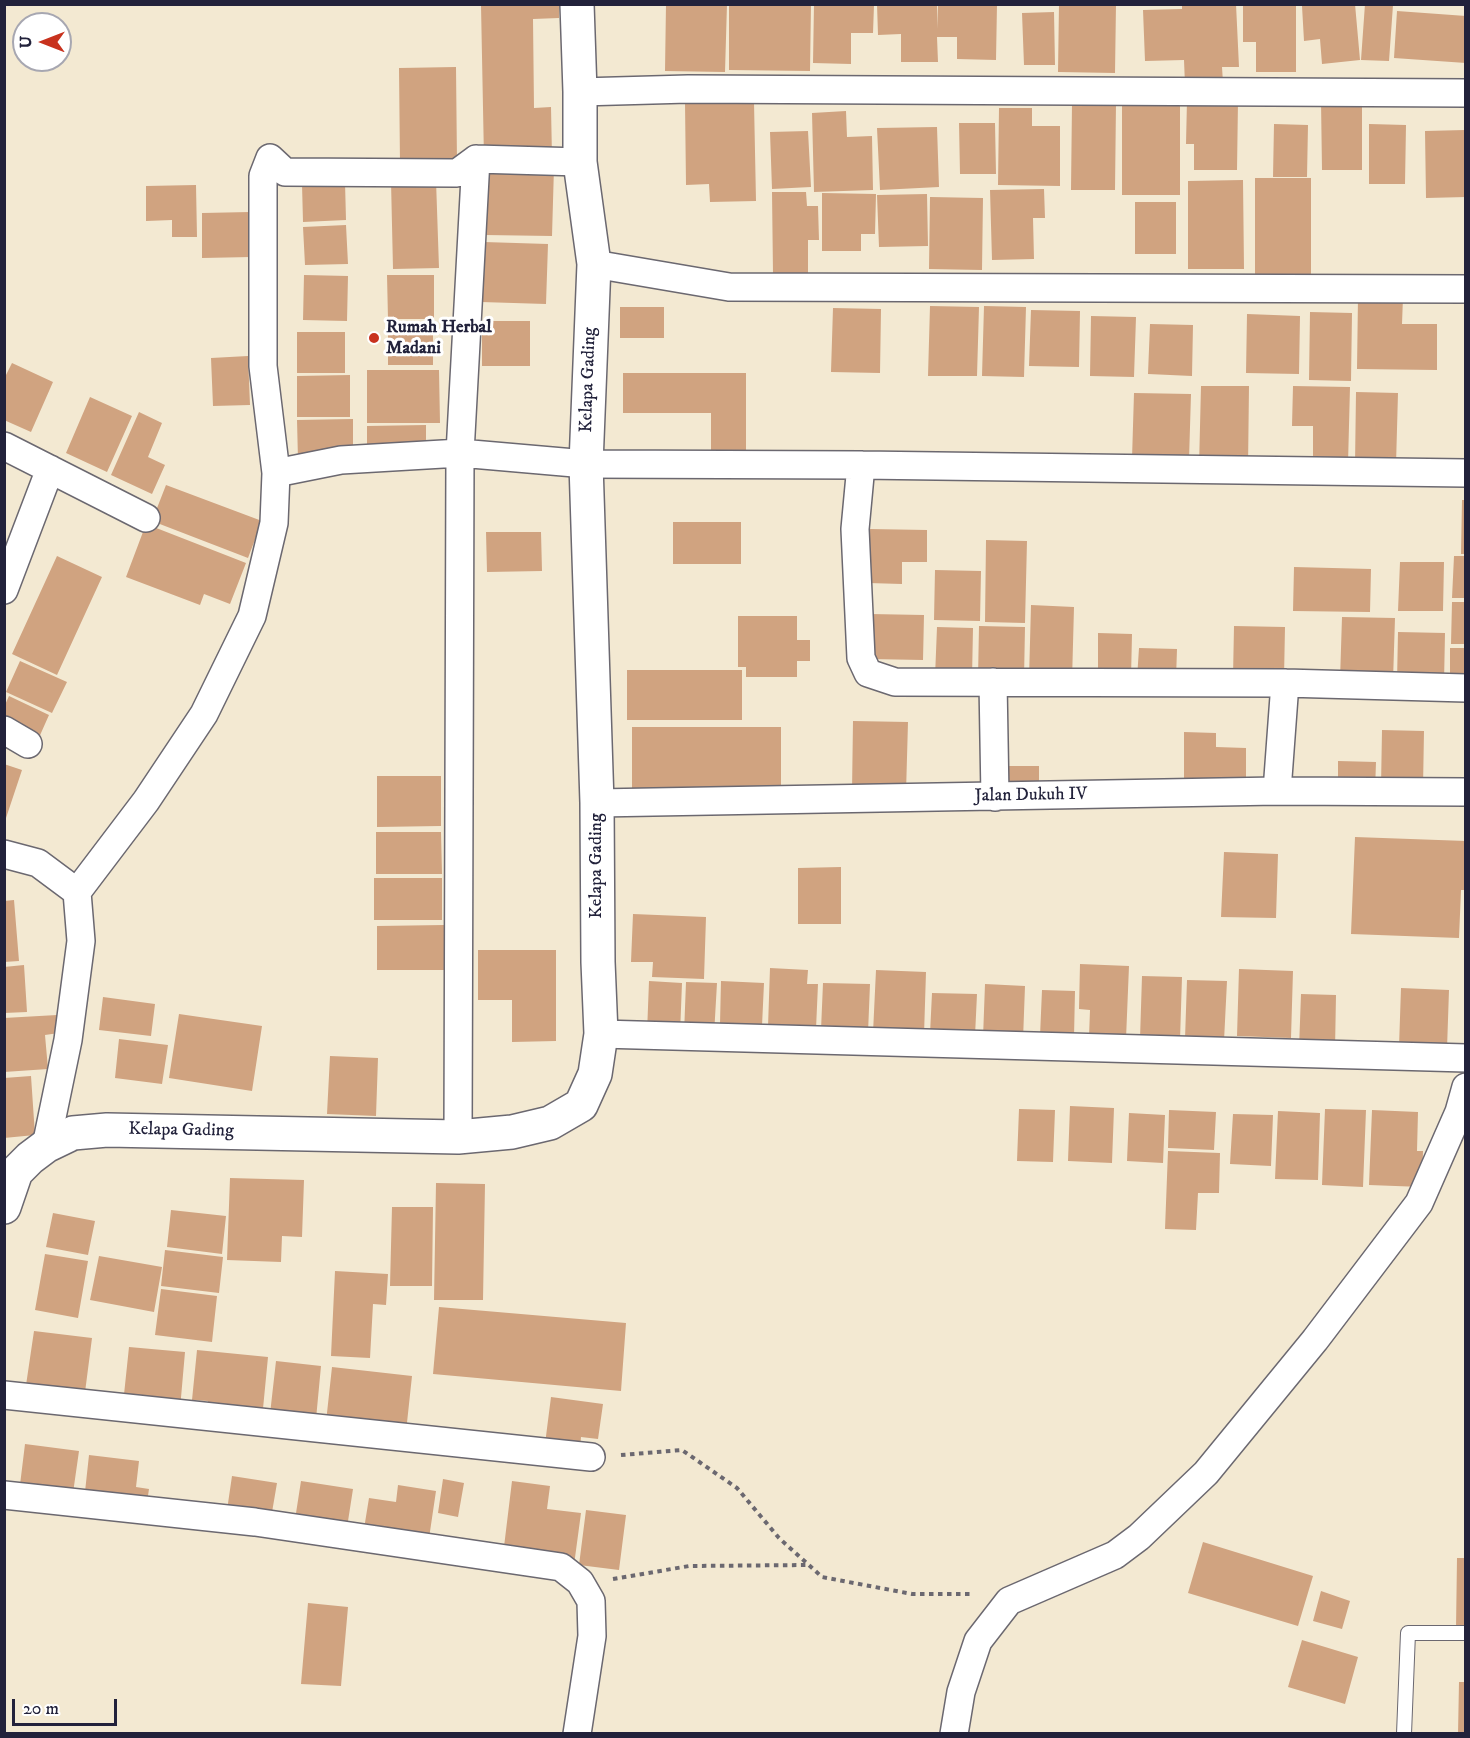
<!DOCTYPE html>
<style>
body{margin:0}
#map{position:relative;width:1470px;height:1738px;overflow:hidden;background:#f3e9d2;font-family:"IM FELL DW Pica",serif}
canvas{display:block}
.frame{position:absolute;inset:0;border:6px solid #22223b;pointer-events:none}
.north{position:absolute;left:12px;top:12px;width:60px;height:60px;box-sizing:border-box;background:#fff;border:2px solid #a7a7b1;border-radius:50%;rotate:270deg;font-size:16px;font-weight:700;line-height:24px;text-align:center;color:#22223b}
.north::after{content:'';display:block;margin:auto;width:21px;height:27px;background:#c8321e;clip-path:polygon(50% 0,100% 100%,50% 72%,0 100%)}
.scale{position:absolute;left:12px;top:1699px;width:105px;height:27px;box-sizing:border-box;border:3px solid #22223b;border-top:0;padding-left:8px;font-size:18px;line-height:21px;white-space:nowrap;color:#22223b;-webkit-text-stroke:4px #fff;paint-order:stroke}
</style>
<div id="map">
<canvas width="1470" height="1738"></canvas>
<div class="frame"></div>
<div class="north">U</div>
<div class="scale">20 m</div>
</div>
<script>
const ctx = document.querySelector('canvas').getContext('2d');
ctx.lineJoin = 'round';
function paint(path, color) { ctx.fillStyle = color; ctx.fill(path, 'evenodd'); }
function stroke(path, color, width, dash) { ctx.strokeStyle = color; ctx.lineWidth = width; ctx.lineCap = dash ? 'butt' : 'round'; ctx.setLineDash(dash || []); ctx.stroke(path); }
function write(font, color, halo, rows, align = 'center') {
  ctx.font = font + ' "IM FELL DW Pica",serif'; ctx.lineWidth = 6; ctx.setLineDash([]); ctx.textBaseline = 'middle'; ctx.strokeStyle = halo; ctx.fillStyle = color; for (const [text, x, y, turn = 0] of rows) {
    ctx.save(); ctx.translate(x, y); ctx.rotate((+turn || 0) * Math.PI / 180); ctx.textAlign = isNaN(turn) ? turn : align; if (halo) ctx.strokeText(text, 0, 0); ctx.fillText(text, 0, 0); ctx.restore();
  }
}
paint(new Path2D(`
 M666 4H727L725 72 665 71Z
 M729 4H811L810 71 729 70Z
 M814 4 874 5 873 33H851V64L813 63Z
 M877 4H937V29L938 4H997L996 60 957 59V37H937L938 62H901V34L878 35Z
 M1059 4H1116L1115 73 1058 72Z
 M1182 4H1236L1239 67H1222L1223 83 1185 85 1184 60 1145 61 1143 10 1182 9Z
 M1243 4H1296V72H1256V42H1243Z
 M1311 4H1355L1360 60 1322 64 1320 39 1304 41 1302 6Z
 M1365 4 1393 5 1389 61 1361 60Z
 M481 5H559V18L533 19 534 108 551 107 552 157 484 159Z
 M1397 11 1466 16V63L1394 58Z
 M1054 12 1055 65H1024L1022 13Z
 M456 67 457 163 400 164 399 68Z
 M1187 100 1238 101 1237 170H1194V144H1186Z
 M1362 100V170H1322L1321 101Z
 M754 102 756 201 710 202 709 184 686 185 685 103Z
 M1072 103H1116L1115 190H1071Z
 M1122 106H1180V195H1122Z
 M999 108H1032V126H1060V186L998 185Z
 M846 111 847 137 872 136 873 190 814 192 812 113Z
 M959 123H995L996 174H960Z
 M1274 124 1308 125 1307 177H1273Z
 M1369 124 1406 125 1405 184H1369Z
 M937 127 939 187 880 190 877 128Z
 M1465 130 1466 197 1426 198 1425 131Z
 M808 131 811 187 772 189 770 132Z
 M486 167H554L552 236 485 235Z
 M1255 178H1311V275H1255Z
 M436 180 439 268 393 269 391 181Z
 M1243 180 1244 269H1188V181Z
 M345 182 346 220 303 222 302 184Z
 M196 185 197 237H172V220L146 221V186Z
 M1044 189 1045 218H1033L1034 259 992 260 990 190Z
 M772 192H806L807 206H818L819 240H808V273L773 274Z
 M822 193 876 194 875 234H861V251H822Z
 M927 194 928 246 879 247 877 195Z
 M930 197 983 198 982 270 929 269Z
 M1135 202H1176V254H1135Z
 M250 212 251 257 202 258V213Z
 M346 225 348 264 305 265 303 227Z
 M484 242 548 244 546 304 481 302Z
 M304 275 348 276 347 321 303 320Z
 M387 275H434V319H388Z
 M1358 297H1403L1402 324H1437V370L1357 369Z
 M930 306 979 307 977 376H928Z
 M984 306 1026 307 1024 377 982 376Z
 M620 307H664V338H620Z
 M833 308 881 309 880 373 831 372Z
 M1031 310 1080 311 1079 367 1029 366Z
 M1310 312 1352 313 1351 381 1309 380Z
 M1247 314 1300 316 1299 374 1246 373Z
 M1091 316 1136 317 1134 377 1090 376Z
 M482 321H530V366H482Z
 M1150 324 1193 325 1192 376 1148 374Z
 M388 327H433V365H388Z
 M297 332H345V373H297Z
 M248 356 250 405 213 406 211 358Z
 M12 363 53 382 31 432 4 420V379Z
 M367 370H439L440 423H367Z
 M623 373H746V461H711V413H623Z
 M350 375V417H297V376Z
 M1201 386H1249L1248 468 1199 467Z
 M1293 386 1350 387 1348 464H1313V426H1292Z
 M1356 392 1398 393 1396 465H1355Z
 M1134 393 1191 394 1189 460 1132 459Z
 M90 397 132 416 107 472 66 453Z
 M139 412 162 423 148 457 165 465 152 494 111 475Z
 M353 419V452L298 460 297 420Z
 M426 425V453H367V426Z
 M166 485 262 521 248 558 152 521Z
 M1462 500H1466V554H1461Z
 M673 522H741V564H673Z
 M146 524 246 563 230 604 204 594 200 605 126 577Z
 M869 529 927 530V562H902V584L868 583Z
 M486 532H541L542 571 487 572Z
 M986 540 1027 541 1025 623 985 622Z
 M57 556 102 577 57 675 12 654Z
 M1454 556H1466V598H1452Z
 M1400 562H1444L1443 611H1398Z
 M1294 567 1371 569 1370 612 1293 611Z
 M935 570 981 571 980 621 934 620Z
 M1452 602H1466V644H1451Z
 M1031 605 1074 607 1072 681 1029 679Z
 M870 614 924 615 923 660 869 659Z
 M738 616H797V640H810V661H797V677H746V667H738Z
 M1342 617 1395 618 1393 681 1340 680Z
 M979 626 1025 627 1024 679 978 678Z
 M1234 626 1285 627 1284 678 1233 677Z
 M937 627 973 628 972 678 935 677Z
 M1398 632 1445 633 1444 683 1397 682Z
 M1098 633 1132 634 1131 678H1098Z
 M1139 648 1177 649 1176 679H1137Z
 M1450 648H1466V683H1450Z
 M20 661 67 682 52 713 6 692Z
 M627 670H742V720H627Z
 M9 696 49 715 37 742 4 727V707Z
 M853 721 908 722 906 793 852 792Z
 M632 727H781V797H632Z
 M1382 730 1424 731 1423 788 1381 787Z
 M1184 732 1216 733V747L1246 748V784L1184 783Z
 M1338 761 1376 762 1375 791 1338 790Z
 M4 764 22 770 5 821H4Z
 M1002 766H1039V791L1001 790Z
 M377 776H441V826L377 827Z
 M376 832H441L442 874H376Z
 M1355 837 1466 841V890H1461L1459 938 1351 934Z
 M1224 852 1278 854 1276 918 1221 917Z
 M841 867V924H798V868Z
 M374 878H442V920H374Z
 M14 900 19 961 4 962V901Z
 M633 914 706 917 704 979 652 977 653 962H631Z
 M444 925V970H377V926Z
 M478 950H556V1041L512 1042V1000H478Z
 M1080 964 1129 966 1126 1039 1089 1037 1090 1010 1079 1009Z
 M24 965 27 1012 4 1013V967Z
 M770 968 808 970 807 984H818L816 1029 768 1027Z
 M1239 969 1293 971 1291 1038 1237 1036Z
 M876 970 926 972 924 1035 873 1033Z
 M1142 976 1182 977 1180 1040 1140 1039Z
 M1187 980 1227 981 1224 1041 1185 1039Z
 M649 981 682 983 680 1034 647 1033Z
 M721 981 764 983 762 1026 720 1024Z
 M686 982 717 983 714 1035 684 1034Z
 M823 983 870 984 868 1033 821 1030Z
 M985 984 1025 986 1023 1040 983 1038Z
 M1401 988 1449 990 1447 1049 1399 1047Z
 M1042 990 1075 991 1074 1037 1040 1036Z
 M932 993 977 994 975 1036 930 1034Z
 M1301 994 1336 995 1335 1050 1299 1049Z
 M103 997 155 1004 151 1036 99 1030Z
 M179 1014 262 1026 252 1091 169 1078Z
 M57 1015 59 1033 45 1035 48 1069 4 1072V1018Z
 M119 1039 168 1045 162 1084 115 1078Z
 M330 1056 378 1058 376 1116 327 1114Z
 M31 1076 35 1135 4 1138V1078Z
 M1070 1106 1114 1108 1112 1163 1068 1161Z
 M1019 1109 1055 1110 1053 1162 1017 1161Z
 M1325 1109 1366 1110 1363 1187 1322 1185Z
 M1169 1110 1216 1112 1214 1150 1168 1148Z
 M1372 1110 1418 1112 1417 1151H1423L1422 1187 1369 1185Z
 M1278 1111 1320 1113 1318 1180 1275 1179Z
 M1129 1113 1165 1115 1163 1163 1127 1161Z
 M1233 1114 1273 1115 1271 1166 1230 1164Z
 M1168 1151 1220 1153 1219 1193H1198L1196 1230 1165 1229Z
 M230 1178 304 1180 302 1237 282 1236 281 1262 227 1260Z
 M436 1183 485 1184 483 1300H434Z
 M392 1207H433L432 1286H390Z
 M171 1210 226 1216 222 1254 167 1247Z
 M53 1213 95 1221 88 1255 46 1247Z
 M165 1250 223 1257 219 1293 161 1286Z
 M45 1254 88 1261 78 1318 35 1310Z
 M99 1256 162 1267 154 1312 90 1300Z
 M335 1271 388 1274 386 1305 373 1304 370 1358 331 1356Z
 M161 1289 217 1296 212 1342 155 1335Z
 M439 1307 626 1323 621 1391 433 1374Z
 M34 1331 92 1338 84 1400 25 1392Z
 M129 1347 185 1352 180 1409 123 1404Z
 M197 1350 268 1357 262 1419 206 1414 208 1401 192 1400Z
 M276 1361 321 1366 316 1419 270 1414Z
 M332 1367 412 1376 406 1432 326 1422Z
 M551 1397 603 1404 598 1439 581 1437 580 1449 545 1444Z
 M25 1444 79 1451 72 1500 19 1493Z
 M89 1455 139 1461 136 1487 149 1489 146 1509 84 1501Z
 M232 1476 277 1483 270 1524 226 1517Z
 M443 1479 464 1483 458 1517 438 1513Z
 M301 1481 353 1489 346 1534 294 1526Z
 M512 1481 550 1486 547 1509 581 1513 574 1565 503 1555Z
 M398 1485 436 1491 428 1545 363 1535 369 1498 396 1502Z
 M586 1510 626 1515 619 1570 579 1565Z
 M1203 1542 1313 1576 1298 1626 1188 1593Z
 M1457 1558H1466V1629H1456Z
 M1321 1591 1350 1601 1342 1629 1313 1621Z
 M308 1603 348 1607 341 1686 301 1684Z
 M1302 1640 1358 1657 1345 1704 1288 1687Z
 M1459 1682H1466V1734H1458Z`), '#d0a380');
const lane = new Path2D(`
 M1404 1734 1408 1633H1466`);
const street = new Path2D(`
 M580 92 688 89 1466 93
 M594 264 729 287 1466 289
 M4 446 146 518
 M861 465 855 529 861 658 868 673 895 682 1285 683 1466 688
 M276 473 341 460 460 453 586 464 861 465 1466 473
 M4 590 50 469
 M993 682 995 797
 M4 730 28 744
 M1277 791 1285 683
 M597 803 1277 791 1466 792
 M4 854 38 863 77 892 81 941 68 1040 46 1146
 M77 892 146 801 204 714 252 616 274 523 276 473 263 366V176L270 158 285 172 457 173 476 159 580 162
 M601 1034 1466 1058
 M458 1137 460 453 476 159
 M4 1395 591 1457
 M4 1495 255 1522 561 1567 580 1582 591 1601 592 1636 577 1734
 M954 1734 961 1692 978 1641 1009 1601 1115 1555 1139 1537 1206 1473 1315 1340 1419 1203 1459 1112 1466 1087`);
const secondary = new Path2D(`
 M4 1207 16 1172 30 1158 46 1146 73 1133 107 1130 458 1137 512 1132 550 1123 581 1105 595 1074 601 1034 598 962 597 803 586 464 594 264 580 162V92L577 4`);
stroke(lane, '#6b6870', 16);
stroke(street, '#6b6870', 30);
stroke(secondary, '#6b6870', 36);
stroke(new Path2D(`
 M621 1455 682 1450 737 1488 779 1538 822 1577 912 1594H973
 M613 1579 689 1566 808 1565`), '#6b6870', 4, [4.5, 4.5]);
stroke(lane, '#fff', 14);
stroke(street, '#fff', 27);
stroke(secondary, '#fff', 33);
for (const [x, y, r, color] of [
 [374,338,6,"#c8321e"]
]) { const dot = new Path2D(); dot.arc(x, y, r, 0, 2 * Math.PI); ctx.fillStyle = color; ctx.fill(dot); stroke(dot, '#fff', 2); }
write('bold 18px', '#22223b', '#fff', [
 ["Rumah Herbal",386,328],
 ["Madani",386,349]
], 'left');
write('18px', '#22223b', '#fff', [
 ["Kelapa Gading",589,380,-88],
 ["Jalan Dukuh IV",1031,796,-1],
 ["Kelapa Gading",597,866,-90],
 ["Kelapa Gading",181,1131,1]
]);
</script>
